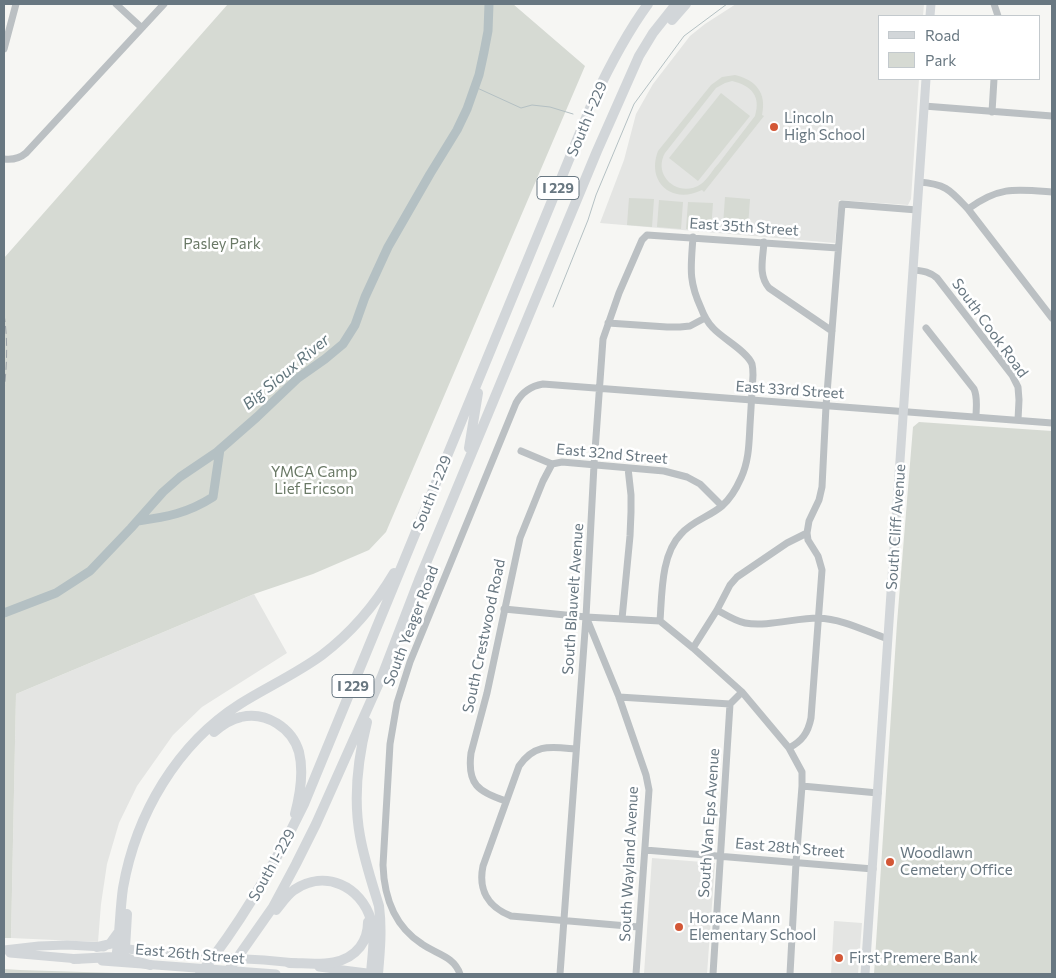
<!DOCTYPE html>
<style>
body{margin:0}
#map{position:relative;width:1056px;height:978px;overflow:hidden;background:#f6f6f3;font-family:Commissioner,sans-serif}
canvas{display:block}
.frame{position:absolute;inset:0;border:5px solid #687781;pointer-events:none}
.legend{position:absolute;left:878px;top:15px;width:162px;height:65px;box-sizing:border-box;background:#fff;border:1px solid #c3c9cd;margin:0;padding:6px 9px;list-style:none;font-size:15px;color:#687781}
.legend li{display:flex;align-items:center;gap:10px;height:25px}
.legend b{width:25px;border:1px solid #c3c9cd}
</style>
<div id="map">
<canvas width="1056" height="978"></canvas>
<div class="frame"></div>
<ul class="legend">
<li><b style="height:6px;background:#d2d6d9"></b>Road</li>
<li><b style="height:14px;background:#d6dad3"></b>Park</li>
</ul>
</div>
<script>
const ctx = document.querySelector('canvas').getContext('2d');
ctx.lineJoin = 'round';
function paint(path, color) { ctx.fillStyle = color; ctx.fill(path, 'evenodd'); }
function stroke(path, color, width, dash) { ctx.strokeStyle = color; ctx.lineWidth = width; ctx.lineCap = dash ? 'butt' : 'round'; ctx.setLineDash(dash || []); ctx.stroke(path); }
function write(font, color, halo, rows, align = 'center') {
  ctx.font = font + ' Commissioner,sans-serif'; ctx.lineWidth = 5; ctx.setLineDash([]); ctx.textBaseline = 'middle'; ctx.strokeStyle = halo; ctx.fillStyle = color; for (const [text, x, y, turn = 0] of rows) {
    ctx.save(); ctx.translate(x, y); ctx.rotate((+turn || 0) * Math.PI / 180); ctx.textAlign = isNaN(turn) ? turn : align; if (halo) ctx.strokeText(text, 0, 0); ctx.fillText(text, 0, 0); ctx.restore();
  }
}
paint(new Path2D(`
 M736 4H924L923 16H880V79H919L911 199 908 205 839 200 835 243 600 223 624 160 636 114 653 84 690 36 705 24Z
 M254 594 287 653 202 707 173 735 137 786 119 823 107 864 101 904 98 942 11 938 16 694Z
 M652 858 715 863 707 974H644Z
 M834 921 862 923 858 974H831Z`), '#e4e5e3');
paint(new Path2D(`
 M228 4H513L585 66 386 532 369 550 313 574 254 594 16 694 11 938H4V258Z
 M735 75C756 80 767 93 762 115L764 116 704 192 702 190C672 205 646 182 658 151L711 85 722 77ZM732 81C752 86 761 96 755 116 743 132 731 147 719 163 713 169 708 179 701 184 679 199 652 176 665 153L716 88 725 83Z
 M721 93 750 116 698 181 669 158Z
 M725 197 750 199 748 226 723 225Z
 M629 198 654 199 652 227 627 225Z
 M659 200 683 202 681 229 657 227Z
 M688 202 713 203 711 231 686 229Z
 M919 422 1052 431V974H874L897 623 913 427Z
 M4 969 20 970 147 974H4Z`), '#d6dad3');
stroke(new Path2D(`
 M475 87 521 108 532 105 550 107 573 114
 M553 307 588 220 596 195 634 104 684 36 727 4`), '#b4c0c3', 1);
stroke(new Path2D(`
 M138 521C167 517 188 513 213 497L220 449
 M4 613 56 593 90 571 131 528 163 492 180 477 217 452 257 417 298 378 325 359 343 344 355 325 365 297 388 247 430 174 457 130 467 109 479 75 484 52 488 31 489 4`), '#b4c0c3', 9);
stroke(new Path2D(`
 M116 4 142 28
 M994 4 998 16
 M4 49 16 4
 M924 106 1052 116
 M992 112 994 79
 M4 159C12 160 19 159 26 153L164 4
 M919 182C946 184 950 190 968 209L1052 318
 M968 209C999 186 1016 189 1052 192
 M764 242C763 259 758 275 769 288L832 331
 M913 270C922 271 929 271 937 278L1012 375 1018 387 1019 400 1018 420
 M608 323 667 327H680L690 326 705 318
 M926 328 974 389C978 398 976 407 976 417
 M521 451 552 464 562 462 664 471 687 477 700 484 722 506
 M504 609 586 617 660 621
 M717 610C726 615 735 621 745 623 767 627 796 618 818 618 843 619 865 631 888 639
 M587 619 619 697 646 775 649 790 636 974
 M622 619 630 536 631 512V495L628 468
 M660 621C662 594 661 554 681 534 692 521 709 517 722 506 730 499 737 487 741 478 749 461 749 443 750 425 751 409 752 392 753 375 753 372 753 368 752 364 747 351 723 339 713 328 707 322 704 316 701 308 688 280 691 267 693 237
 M660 621 693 648 742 692 789 748 802 772V786L796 863 790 974
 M693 648 717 610 730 585 737 577 787 543 807 533
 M619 697 730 704 742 692
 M789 748C802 741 808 733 811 718L822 570 818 556 808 540 807 533 809 521 819 500 822 487 826 406 842 204 917 210
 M576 749C551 747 535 743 519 766L483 866C478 890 488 907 511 916L639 927
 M802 786 878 793
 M506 801C478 792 467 784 471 753L487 693 520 538 543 481 552 464
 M645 850 873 869
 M460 974C454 956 436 954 422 944 394 926 384 896 383 865L390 744 397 703 410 662 516 403C522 392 531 386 543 384L1052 423
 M560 974 586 617 594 465 603 339 619 293 642 240 647 235 838 248
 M713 974 730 704`), '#bbc0c3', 7);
stroke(new Path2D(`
 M930 16 931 4
 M119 948 189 956 264 960 296 963
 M4 950 39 946 67 945 104 947
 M10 953 79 959
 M102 961 276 974
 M319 967 375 974
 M865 974 926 79`), '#d2d6d9', 9);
stroke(new Path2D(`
 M672 20 686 4
 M469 448 478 393
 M367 722C358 758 353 798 360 836 364 859 372 883 379 906 382 929 380 951 378 974
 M214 732C222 725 231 719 241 717 266 711 292 728 299 752 304 772 300 795 295 814
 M276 910C281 904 287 895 294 890 325 869 361 886 371 920 376 938 372 956 371 974
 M97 947 110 944 118 933
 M74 959 113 957 124 952 125 949 127 914
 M289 963C313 963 343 969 360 947 366 939 368 932 368 922
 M150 965C140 962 125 960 117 952 120 930 120 909 123 888 136 814 177 744 240 704 267 687 296 674 322 655 351 633 375 605 394 573
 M200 974C242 922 275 864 304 804L593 101C609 67 626 34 648 4
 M226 974 273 907 296 864 316 824 382 676 419 580 597 151 639 56 653 33 676 4`), '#d2d6d9', 10);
stroke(new Path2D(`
 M4 314C8 340 7 365 4 391`), '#9ea4a9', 1, [8, 4]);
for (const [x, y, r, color] of [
 [774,127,5,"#d35736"],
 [890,862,5,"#d35736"],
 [679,927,5,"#d35736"],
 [839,958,5,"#d35736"]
]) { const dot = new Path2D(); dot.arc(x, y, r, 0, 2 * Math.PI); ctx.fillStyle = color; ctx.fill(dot); stroke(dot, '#fff', 2); }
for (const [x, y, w] of [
 [558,188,42],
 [353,686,42]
]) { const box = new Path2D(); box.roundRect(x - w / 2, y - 11.5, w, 23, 4); ctx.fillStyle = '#fff'; ctx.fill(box); stroke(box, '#687781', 1); }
write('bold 14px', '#687781', null, [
 ["I 229",558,188],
 ["I 229",353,686]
]);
write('15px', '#687781', '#fff', [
 ["Lincoln",784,118],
 ["High School",784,135],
 ["Woodlawn",900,853],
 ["Cemetery Office",900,870],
 ["Horace Mann",689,918],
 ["Elementary School",689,935],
 ["First Premere Bank",849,958]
], 'left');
write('15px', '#687781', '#fff', [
 ["South I-229",587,119,-67],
 ["East 35th Street",744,227,4],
 ["South Cook Road",990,328,54],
 ["East 33rd Street",790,390,4],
 ["East 32nd Street",612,454,5],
 ["South I-229",432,493,-68],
 ["South Cliff Avenue",896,527,-86],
 ["South Blauvelt Avenue",573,599,-86],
 ["South Yeager Road",411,626,-69],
 ["South Crestwood Road",484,636,-78],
 ["South Van Eps Avenue",709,823,-86],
 ["East 28th Street",790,848,5],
 ["South Wayland Avenue",629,864,-87],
 ["South I-229",272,865,-61],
 ["East 26th Street",190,954,5]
]);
write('15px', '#6a7966', '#fff', [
 ["Pasley Park",222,244],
 ["YMCA Camp",314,472],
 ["Lief Ericson",314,489]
]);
write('italic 16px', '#63777e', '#fff', [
 ["Big Sioux River",286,372,-40]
]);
</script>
